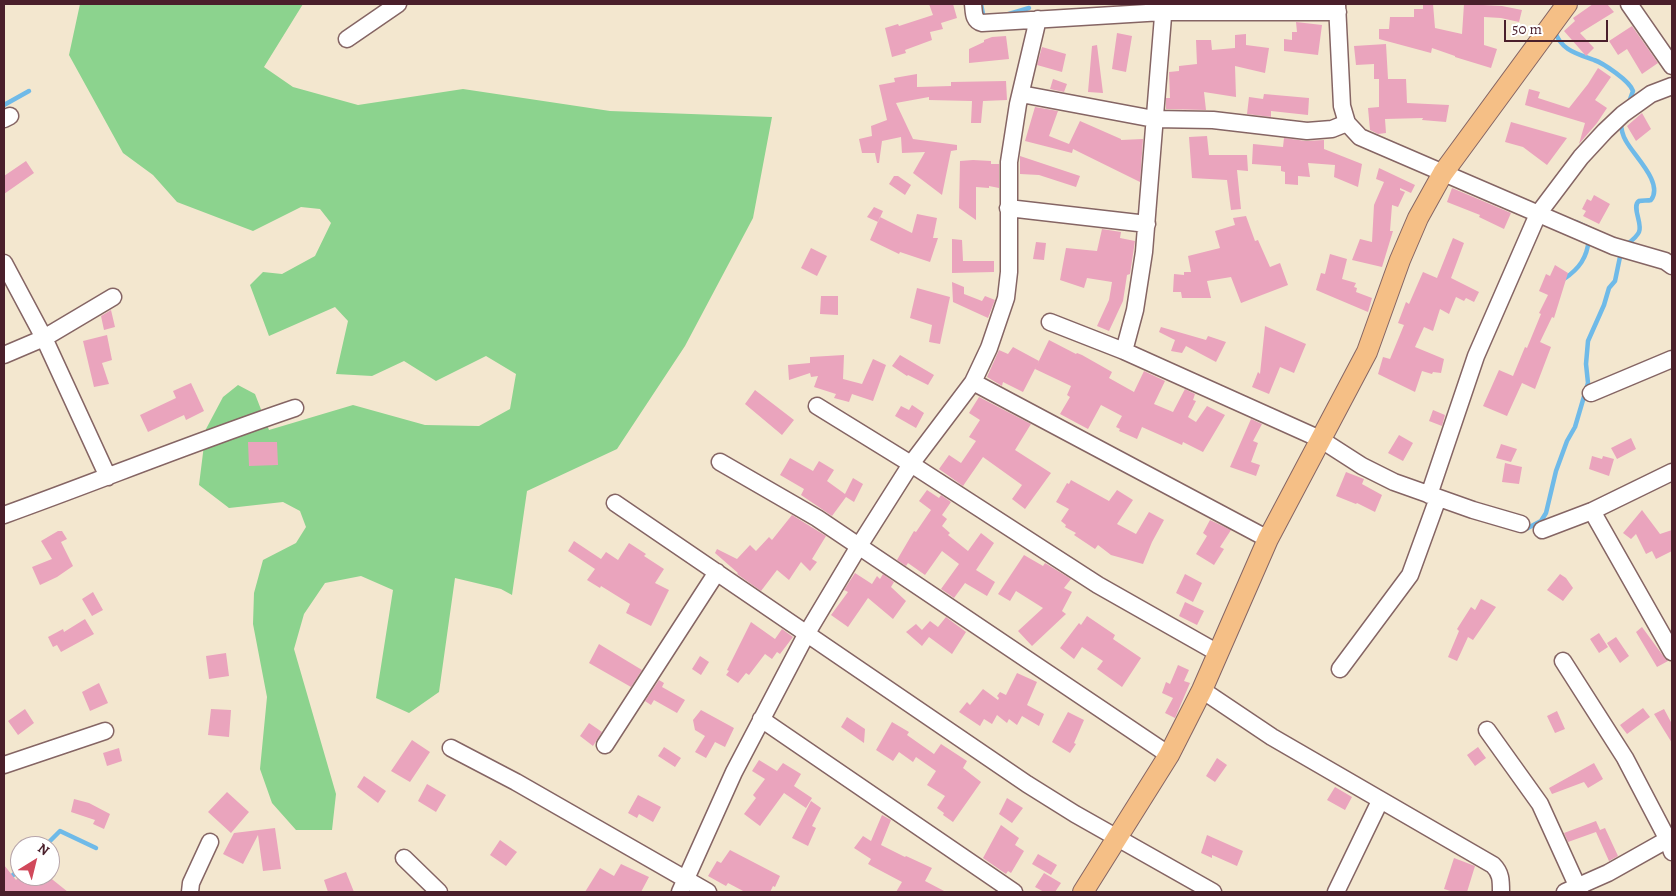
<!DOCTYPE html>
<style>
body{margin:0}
#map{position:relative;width:1676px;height:896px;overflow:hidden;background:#f3e7cf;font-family:Alegreya,serif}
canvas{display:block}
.frame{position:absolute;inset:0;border:5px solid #4a1f2b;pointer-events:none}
.north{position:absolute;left:10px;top:836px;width:50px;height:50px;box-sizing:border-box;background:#fff;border:1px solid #b7a5aa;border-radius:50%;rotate:36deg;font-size:14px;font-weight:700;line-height:20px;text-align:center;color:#4a1f2b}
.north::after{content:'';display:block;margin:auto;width:18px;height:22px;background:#d1495b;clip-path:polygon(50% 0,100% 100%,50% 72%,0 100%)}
.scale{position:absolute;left:1504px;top:20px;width:104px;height:22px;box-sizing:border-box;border:2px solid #4a1f2b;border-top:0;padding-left:6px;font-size:15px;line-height:18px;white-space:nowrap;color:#4a1f2b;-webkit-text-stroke:4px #fff;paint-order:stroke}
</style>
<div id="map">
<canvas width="1676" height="896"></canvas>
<div class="frame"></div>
<div class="north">N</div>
<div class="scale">50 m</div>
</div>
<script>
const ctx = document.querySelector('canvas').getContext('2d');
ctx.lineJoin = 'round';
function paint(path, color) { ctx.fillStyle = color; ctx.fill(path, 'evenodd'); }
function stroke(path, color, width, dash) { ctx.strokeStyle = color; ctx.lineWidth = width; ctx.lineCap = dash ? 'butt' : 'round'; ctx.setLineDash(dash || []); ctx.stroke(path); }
paint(new Path2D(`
 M80 4H303L264 67 293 87 358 105 463 89 610 111 772 117 753 218 685 346 617 449 527 491 512 595 501 589 455 578 439 692 409 713 376 698 393 590 361 576 325 583 304 614 294 649 336 794 332 830H296L272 803 260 769 267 697 253 624 254 593 263 560 296 543 306 527 300 511 283 502 229 508 199 485 206 429 223 397 238 385 255 394 269 430 353 405 425 425 479 426 510 409 516 374 486 356 436 381 404 361 372 376 336 374 348 321 335 307 269 336 250 285 263 272 282 274 315 256 331 223 320 209 301 207 253 231 177 202 153 175 123 153 69 55Z`), '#8cd38e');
stroke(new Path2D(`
 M981 4 983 14
 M1009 14 1029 8
 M1555 31C1560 50 1578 54 1594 60 1603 63 1630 81 1633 91L1629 102
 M4 105 29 91
 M1621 122C1621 129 1623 136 1626 141 1634 156 1664 183 1651 200 1648 201 1642 200 1639 201 1631 206 1643 224 1639 232 1637 237 1630 242 1625 246
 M1576 222 1593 230
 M1564 279C1579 269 1587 258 1589 239
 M1524 530 1541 521 1546 513 1556 471 1567 441 1575 427 1588 383 1586 364 1588 341 1604 305 1609 288 1615 281 1621 252
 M45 846 60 831 96 848
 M4 883 20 869`), '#6fbae8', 4.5);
paint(new Path2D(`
 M929 4H953L957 18 941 23 943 29 930 32 932 40 905 50 906 53 892 57 885 28 898 24 899 26 933 15Z
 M1423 4H1433L1435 28 1462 34 1464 4 1502 6 1522 10 1519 22 1501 18 1484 17V45L1497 49 1491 68 1455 57V56L1432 48 1431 53 1379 39V29H1389L1390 17H1414V9H1423Z
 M1593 4H1607L1614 12 1580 33 1594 48 1586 56 1564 31 1575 21 1573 18Z
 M1296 22 1322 25 1318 55 1284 51V39L1292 40V32H1297Z
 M1632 26 1658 63 1642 74 1627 49 1618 55 1609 41Z
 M1117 33 1132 36 1126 72 1112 69Z
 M1246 34V45L1269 48 1265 73 1235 66 1236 97 1204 92 1206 110 1166 109V98H1170L1169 72 1179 71V66L1197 64 1196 40H1211L1212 50 1235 48V35Z
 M1006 36 1009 59 969 63V49L984 42V40L992 37Z
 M1386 44 1388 79H1406L1407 103 1449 105 1446 122 1422 120 1423 118 1385 119 1386 133 1378 134 1370 130 1368 108 1379 107V79H1374V64L1356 65 1354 46Z
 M1097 45 1103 93 1088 92 1092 46Z
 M1042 47 1066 54 1062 72 1037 65Z
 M1598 68 1611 77 1595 100 1607 108 1597 123 1579 144 1585 123 1525 105 1529 89 1540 92 1538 98 1569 108 1588 84Z
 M917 74V87L951 86V82L1006 81 1007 100 983 101 981 123H971L972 101 929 100V97L896 103 913 139 957 145V150L951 151 942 195 913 173 925 152 902 153 901 137 882 141 879 163H877L875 153H862L859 139 872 136 871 126 887 120 879 85 895 82 894 78Z
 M1053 79 1067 84 1064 92 1050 89Z
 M1264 94 1309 98 1308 115 1271 111V117L1247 114 1249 97 1263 99Z
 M1035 107 1058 111 1049 136 1069 144 1080 121 1121 139V140L1143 139 1140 182 1073 149 1072 153 1025 141Z
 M1642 113 1651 129 1636 141 1627 126Z
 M1511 122 1567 138 1547 165 1523 147 1505 142Z
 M1207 136 1209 155H1247L1248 171 1237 170 1241 209 1231 210 1227 180 1192 178 1189 137Z
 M1284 138 1306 141 1324 140V149L1362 164 1358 187 1334 177 1335 165 1308 163 1310 177 1298 176V185L1285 184V172L1281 171V166L1252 164 1253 144 1283 147Z
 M1020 156 1080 176 1076 187 1039 175 1020 174Z
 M973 160 991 161V164H999V188L989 186V188L976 187V220L959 208 960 161Z
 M26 161 34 173 4 194V176Z
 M1379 168 1415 185 1411 193 1400 188V190L1405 192 1398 207 1392 205 1390 231H1393L1382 267 1352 260 1360 239 1372 242 1374 205 1384 182 1376 179Z
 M894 176H898L911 185 905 195 889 184Z
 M1452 188 1511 213 1504 229 1479 217 1480 215 1447 202Z
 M1594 195 1610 204 1599 224 1583 216 1586 211 1582 209 1587 199 1591 201Z
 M874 207 883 211 878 222 867 217Z
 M917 214 937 218 933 238H938L930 262 900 252 899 254 870 240 880 217 912 233Z
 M1246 216 1255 241 1258 240 1270 267 1280 263 1288 285 1241 303 1231 277 1207 281 1211 298H1182L1181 292H1173L1174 274 1184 275V272H1191L1188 256 1220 248 1215 231 1235 225 1233 218Z
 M1102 229 1121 232 1120 238 1135 241 1130 274 1127 275 1123 301 1109 331 1097 326 1109 300 1112 282 1087 278 1084 288 1060 280 1066 248 1097 251Z
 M1453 238 1464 243 1451 278 1479 292 1474 302 1466 298 1464 301 1456 297 1449 314 1440 309 1433 331 1424 327 1415 347 1444 359 1441 373 1433 372 1432 374 1422 371 1415 392 1378 374 1383 357 1390 359 1404 325 1398 323 1406 302 1409 304 1423 272 1437 278Z
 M952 239 962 240 963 261H994V272L952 273Z
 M1036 242 1046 243 1044 260 1033 259Z
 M811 248 827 256 817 276 801 268Z
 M1330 254 1347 259 1342 279 1356 283 1354 287 1357 288 1356 292 1372 298 1368 312 1316 290 1321 273 1325 274Z
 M1555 265 1568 273 1554 318 1552 317 1540 342 1551 347 1535 389 1522 383 1507 416 1483 406 1499 370 1513 376 1525 347 1527 348 1541 314 1539 313 1548 295 1539 291 1546 274 1550 276Z
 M952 282 964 287V294L982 301 985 296 995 300 988 318 953 302Z
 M917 288 950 297 940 344 929 342 932 325 910 318Z
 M821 296H838V315L820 314Z
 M111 310 115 327 104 330 101 316Z
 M1265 326 1306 344 1294 373 1280 367 1269 394 1252 387 1258 372 1260 374Z
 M1161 327 1206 340 1208 336 1226 342 1216 362 1186 346 1182 353 1171 351 1175 340 1159 332Z
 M107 335 112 360 102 363 109 384 94 387 83 341Z
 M1049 340 1076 354 1077 353 1082 355 1112 372 1109 378 1134 392 1144 371 1165 381 1154 404 1173 412 1185 389 1195 394 1193 400 1196 401 1188 417 1196 422 1207 406 1225 415 1203 452 1183 442 1182 445 1142 427 1137 439 1119 431 1120 429 1116 427 1122 416 1101 405 1088 429 1060 414 1070 397 1067 395 1071 386 1035 369Z
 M1013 347 1039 361 1023 392 1003 382 1002 386 987 377 999 350 1008 354Z
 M844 355 843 379 862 384 873 359 886 365 873 401 852 394 849 402 834 398 836 394 814 387 818 376 811 377 810 373 789 380 788 365 810 363V357Z
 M900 355 934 375 928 385 908 375 907 376 892 366Z
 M191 383 204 411 186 420 184 415 148 432 140 415 176 398 173 391Z
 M755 390 794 420 782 435 745 404Z
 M979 397 1031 424 1015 450 1051 473 1025 509 1012 499 1022 485 983 457 963 486 939 469 949 455 961 463 976 441 969 437 980 420 969 413Z
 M912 405 924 413 916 428 895 416 901 406 909 410Z
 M1433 410 1445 415 1442 426 1429 421Z
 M1251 419 1262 424 1253 441 1258 443 1251 462 1260 465 1256 476 1230 467Z
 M1399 435 1413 443 1403 461 1388 453Z
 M1631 438 1636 449 1617 459 1611 448Z
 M248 442H277L278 465 249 466Z
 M1501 444 1517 449 1511 462 1496 458Z
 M1592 456 1602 459 1603 456 1614 459 1609 476 1589 469Z
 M790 458 813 471 819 461 834 470 827 481 845 494 853 478 863 484 854 502 846 497 832 516 801 495 804 489 780 475Z
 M1505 463 1522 467 1519 484 1502 482Z
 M1346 472 1364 479 1362 484 1382 495 1375 512 1357 503 1356 504 1336 496Z
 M1071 480 1109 501 1117 490 1133 500 1117 524 1136 534 1149 512 1164 520 1152 542 1143 564 1111 555 1098 545 1095 549 1074 535 1076 533 1065 527 1066 525 1061 521 1069 509 1056 502 1067 483 1069 484Z
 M927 490 939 498 941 495 951 502 942 515 947 519 942 526 950 533 948 535 968 551 981 533 994 543 976 570 995 582 987 596 965 583 954 598 941 589 959 564 942 551 925 575 908 563 906 566 897 560 914 531 916 532 931 510 919 501Z
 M1642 510 1660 534 1672 530V551L1656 559 1652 551 1646 554 1636 534 1631 539 1623 533Z
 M792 515 826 536 812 559 817 562 810 571 801 562 789 580 777 570 761 591 737 574 738 573 715 553 717 549 737 559 750 545 756 551 769 537 772 540Z
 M1210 520 1231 530 1220 547 1224 549 1214 565 1196 554 1207 536 1203 533Z
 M58 531H62L67 539 61 542 73 566 57 577 40 585 32 567 52 559 41 541Z
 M574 541 601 559 606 552 618 560 629 543 646 554 644 556 664 569 655 583 669 590 651 626 626 613 630 604 601 586 600 588 587 580 595 569 568 551Z
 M1024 555 1043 566 1045 563 1071 579 1064 588 1072 592 1062 611 1066 614 1032 646 1018 631 1043 608 1016 591 1010 601 998 594Z
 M855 573 872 584 877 576 880 579 883 574 894 582 891 587 906 601 893 619 868 598 848 627 831 615 848 592 844 590Z
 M1185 574 1202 583 1193 602 1176 593Z
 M1560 574 1566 578 1573 588 1563 601 1547 590Z
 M93 592 103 610 92 616 82 599Z
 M1481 599 1496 607 1473 640 1468 637 1457 661 1448 657 1459 631 1457 629 1471 607 1475 610Z
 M1185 602 1204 611 1197 625 1179 616Z
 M1087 616 1115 635 1113 639 1141 658 1122 687 1097 669 1103 661 1082 647 1074 659 1060 648 1079 623 1081 625Z
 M946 617 966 632 952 654 929 637 922 646 906 632 916 624 922 630 930 621 938 627Z
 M85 619 94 634 61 652 57 645 53 647 48 637 63 629 64 632Z
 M751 622 775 639 782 629 793 637 780 654 777 652 772 659 765 654 749 675 746 673 738 683 726 675 729 671 727 670Z
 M1642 627 1664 657 1668 661 1657 667 1636 632Z
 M1599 633 1608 647 1599 653 1590 639Z
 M1616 637 1629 656 1620 663 1607 643Z
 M599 644 642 670 631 687 589 663Z
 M226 653 229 676 209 679 206 656Z
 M700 656 709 662 701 675 692 669Z
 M1178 665 1189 670 1184 681 1190 683 1175 718 1165 713 1173 698 1162 693 1166 682 1170 684Z
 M1017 673 1037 682 1027 705 1044 714 1039 726 1022 716 1017 725 1009 719 1007 723 997 715 992 724 984 719 980 726 959 712 967 702 970 705 983 689 998 700 999 698 997 696 1000 692 1006 695Z
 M659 680 664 683 662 687 685 700 677 713 654 700 651 705 645 701Z
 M99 683 108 703 90 711 82 692Z
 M1643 708 1650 717 1627 734 1620 725Z
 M25 709 34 723 18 735 8 721Z
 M211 709 231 710 229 737 208 735Z
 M1664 709 1672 724V743L1654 714Z
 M701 710 734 728 725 747 715 742 706 758 695 752 705 736 695 730 693 720Z
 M1557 711 1565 729 1555 733 1547 716Z
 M1068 712 1084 720 1074 743 1076 744 1070 753 1052 742Z
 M847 717 865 729 864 743 841 727Z
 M892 722 909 732 907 735 934 754 941 744 967 761 963 768 981 782 953 822 943 815 944 813 937 808 945 796 927 785 936 771 916 757 913 762 899 752 893 761 876 750Z
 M589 723 602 732 593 746 580 736Z
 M412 740 430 752 410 782 391 771Z
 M664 747 681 758 675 767 658 756Z
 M1478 747 1486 758 1475 766 1467 755Z
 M119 748 122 761 107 766 103 753Z
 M1217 758 1227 765 1215 782 1206 776Z
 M759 760 777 771 783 763 801 774 794 786 812 798 806 808 784 793 760 826 744 814 756 798 753 795 765 779 752 771Z
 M1594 763 1603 779 1588 788 1584 782 1552 794 1549 788Z
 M364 776 386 791 378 803 357 787Z
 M427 784 446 795 436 812 418 801Z
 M1335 787 1352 797 1345 810 1327 800Z
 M227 792 249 812 231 833 208 812Z
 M638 795 661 807 653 822 639 814 637 818 628 813Z
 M1007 798 1023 808 1012 823 999 814Z
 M74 799 89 803 110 814 104 829 93 824 95 820 71 812Z
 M811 801 821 808 812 826 816 828 808 846 792 838Z
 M882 815 891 820 881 845 905 857 906 856 932 868 925 881 946 892H896L902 882 868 864 871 859 854 848 863 836 871 841Z
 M1596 821 1600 830 1605 828 1618 856 1609 861 1596 832 1568 842 1564 833Z
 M1001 825 1019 838 1015 845 1024 851 1011 873 1008 871 1006 874 983 858Z
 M275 828 281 869 263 871 258 835 243 864 223 854 234 833Z
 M1207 835 1243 851 1237 866 1212 855V858L1201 853Z
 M500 840 517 852 506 866 490 855Z
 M730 850 780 876 775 887 773 886 770 892H745L728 883 726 886 708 876 717 861 721 863Z
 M1038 854 1057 865 1051 875 1032 864Z
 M1454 858 1475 866 1467 892H1454L1444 889Z
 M621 864 649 877 641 892H585L600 868 614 876Z
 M4 865 16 880 20 876H48L68 892H4Z
 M346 872 354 892H328L324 880Z
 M1044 873 1061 883 1055 892H1044L1035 887Z`), '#eaa4bd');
const minor = new Path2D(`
 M973 4C974 12 973 21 982 23L1163 12H1338
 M1337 4 1342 106 1347 123 1360 137 1613 246 1665 261 1672 266
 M1629 4 1672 66
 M347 39 398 4
 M1021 94 1154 119 1213 120 1307 131 1332 129 1347 123
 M4 119 10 116
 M1008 208 1147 224
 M4 263 44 338 108 477
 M1050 322 1124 351 1320 439 1362 466 1394 482 1473 510 1521 524
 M1124 351 1135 310 1144 252 1164 4
 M4 355 44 338 113 297
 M973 382 1268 539
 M1591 393 1672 359
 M817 406 911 464 1098 585 1218 653
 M720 462 817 518 1169 755
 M1429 495 1476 356 1538 214 1581 157 1605 131 1623 114 1651 94 1672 86
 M615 503 1027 784 1075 814 1213 892
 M1592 511 1672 652
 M4 515C101 480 197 441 295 408
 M1542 530 1592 511 1672 472
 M1563 661 1625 758 1668 840 1672 852
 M1340 669 1410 575 1438 498
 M1202 690 1272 737 1493 865C1501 873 1501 880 1501 892
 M761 719 1014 892
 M1487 730 1540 804 1580 892
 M605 745 717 572
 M451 748 516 782 708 892
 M4 765 105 731
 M404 858 439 892
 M190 892 191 883 210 842
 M680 892 734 772 807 633 859 546 911 464 973 382 989 348 1006 298 1009 272V162L1018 104 1038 19
 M1336 892 1380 801
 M1565 892 1608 873 1672 837`);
const major = new Path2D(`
 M1083 892 1169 755 1202 690 1268 539 1367 352 1400 260 1418 218 1443 173 1567 4`);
stroke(minor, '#856564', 19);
stroke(major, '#856564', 22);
stroke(minor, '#fff', 16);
stroke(major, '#f5bf86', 20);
</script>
